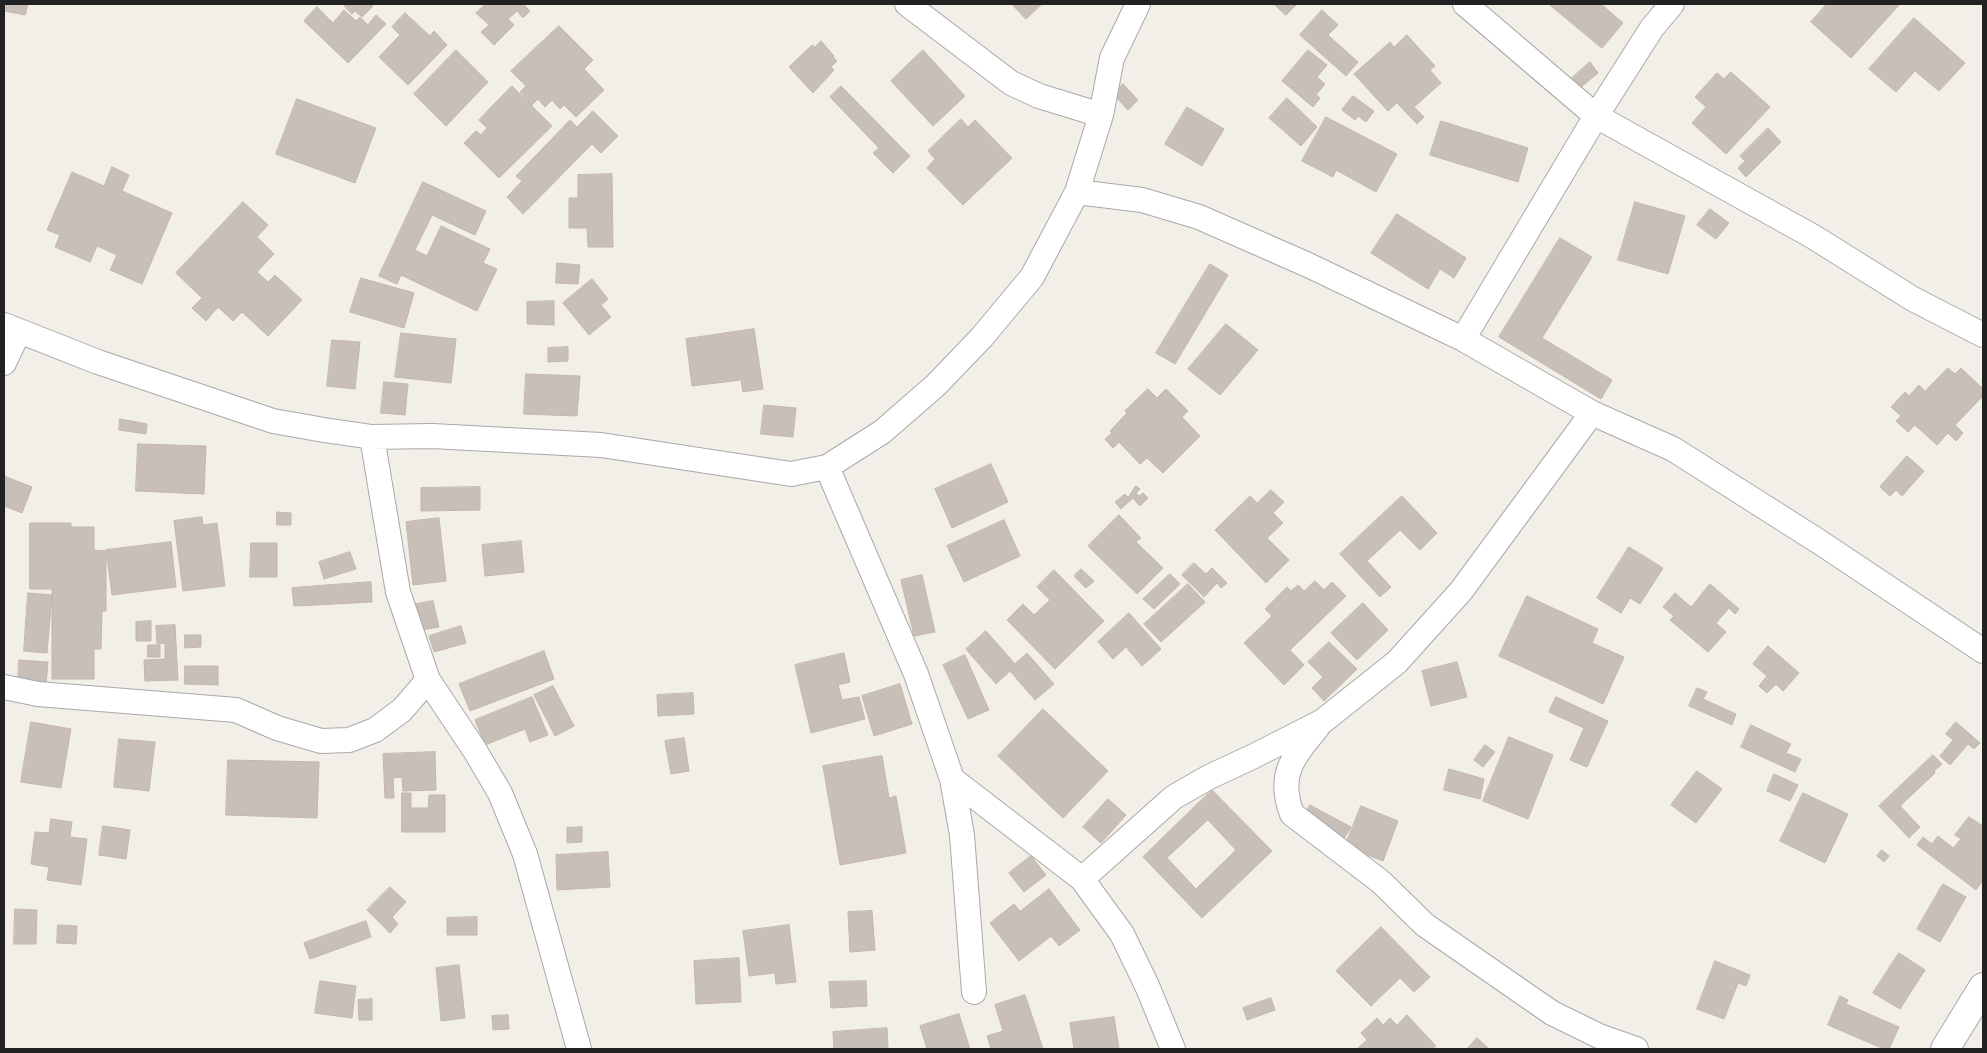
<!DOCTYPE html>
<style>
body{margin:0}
#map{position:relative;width:1987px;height:1053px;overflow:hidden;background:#f2efe9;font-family:Barlow,sans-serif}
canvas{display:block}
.frame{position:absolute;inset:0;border:5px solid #222;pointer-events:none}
</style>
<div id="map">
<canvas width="1987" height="1053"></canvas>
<div class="frame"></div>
</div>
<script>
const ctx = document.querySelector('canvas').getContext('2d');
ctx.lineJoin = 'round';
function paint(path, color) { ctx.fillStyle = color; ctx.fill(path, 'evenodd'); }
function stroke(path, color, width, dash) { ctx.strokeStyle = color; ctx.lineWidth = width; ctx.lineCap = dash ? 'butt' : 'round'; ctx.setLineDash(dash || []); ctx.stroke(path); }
const building = new Path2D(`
 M4 4H28L25 15 4 11Z
 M343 4H370L373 6 362 17 355 11 352 14Z
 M486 4H523L530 11 523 18 517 11 508 19 514 25 494 45 481 32 489 25 476 13Z
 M1012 4H1042L1026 19Z
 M1274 4H1297L1286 15Z
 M1549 4H1601L1623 23 1602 48Z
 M1827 4H1900L1851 58 1811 22Z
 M317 7 333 23 344 10 356 21 360 17 368 25 376 15 386 24 348 63 304 21Z
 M1322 10 1338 25 1328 35 1358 62 1346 76 1300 35Z
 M405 13 430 36 434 31 447 45 408 85 379 57 400 35 392 27Z
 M1914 18 1965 63 1939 91 1915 71 1896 92 1869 69Z
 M559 26 593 60 584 69 604 90 576 117 564 105 560 109 552 100 545 107 538 99 532 105 520 92 526 86 511 71Z
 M1407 35 1435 66 1430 70 1441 83 1414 107 1424 117 1417 124 1397 103 1388 111 1354 74 1390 42 1394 47Z
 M821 41 834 56 833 57 837 61 831 67 834 70 813 93 789 67 812 45 815 47Z
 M456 50 488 82 446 126 414 94Z
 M923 50 965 96 933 126 891 81Z
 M1308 50 1327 65 1317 77 1325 84 1316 95 1320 98 1313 107 1282 81Z
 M1590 62 1598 73 1580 88 1572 78Z
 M1731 72 1770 107 1726 154 1692 123 1706 107 1695 97 1717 73 1724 79Z
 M1123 84 1138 100 1128 110 1113 94Z
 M512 86 552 126 499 178 464 143 476 131 481 135 487 128 479 120Z
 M841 86 910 156 893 173 873 153 879 148 830 97Z
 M1353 96 1374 111 1366 122 1358 116 1355 120 1342 110Z
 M1287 98 1317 127 1301 146 1269 118Z
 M297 99 376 128 355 183 276 154Z
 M1187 107 1224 129 1202 166 1165 144Z
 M593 111 618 136 601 153 592 144 523 214 507 197 522 181 516 176 570 120 577 127Z
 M1326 117 1397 154 1376 192 1336 170 1333 177 1302 161Z
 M961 119 968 127 975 120 1012 158 963 205 927 168 935 159 928 151Z
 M1441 121 1528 148 1518 182 1430 155Z
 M1768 128 1781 142 1746 177 1738 168 1745 161 1740 156Z
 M112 167 129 175 122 191 172 213 142 284 110 270 117 255 97 246 90 262 55 247 60 235 47 230 72 172 104 186Z
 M612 174 613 247H588L587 228H569V198H578V175Z
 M423 182 486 211 475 235 432 215 415 250 427 256 441 226 490 249 483 263 497 269 477 311 401 275 397 284 379 276Z
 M243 202 268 225 257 237 274 254 257 272 268 282 275 275 302 300 268 336 242 312 233 321 218 307 206 321 192 308 202 298 176 273Z
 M1635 202 1685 216 1668 274 1618 260Z
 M1710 209 1729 223 1716 239 1697 225Z
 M1397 214 1466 258 1454 278 1440 269 1428 289 1371 253Z
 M1560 238 1592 257 1542 338 1612 380 1601 399 1499 337Z
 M557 263 580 265 578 284 556 283Z
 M1210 264 1228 275 1175 364 1156 353Z
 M361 278 414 293 404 328 350 312Z
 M592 279 608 299 601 305 611 317 589 335 563 303Z
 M554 301V325L527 324V302Z
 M1226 324 1258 350 1220 395 1188 369Z
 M754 329 763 389 743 392 741 380 692 386 686 339Z
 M401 333 456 339 451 383 395 377Z
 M332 340 360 342 355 389 327 386Z
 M568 347V361L548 362V348Z
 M1948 368 1955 374 1961 368 1983 389V396L1955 425 1963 433 1956 441 1948 433 1937 445 1915 425 1908 432 1896 421 1901 416 1891 407 1905 392 1909 396 1919 385 1925 391Z
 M526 374 580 376 577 416 524 414Z
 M384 382 408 384 405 415 381 413Z
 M1148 389 1157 398 1166 389 1188 411 1182 417 1200 436 1163 473 1147 458 1140 464 1119 442 1113 448 1105 439 1112 433 1110 431 1127 413 1125 411Z
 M764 405 796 408 793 437 761 434Z
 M120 419 147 424 146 434 119 430Z
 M138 444 206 446 204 494 136 491Z
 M1907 456 1924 471 1902 496 1896 490 1890 496 1880 487Z
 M991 464 1008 502 952 528 935 489Z
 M4 476 32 487 22 513 4 506Z
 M1136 486 1140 489 1136 493 1139 496 1143 493 1148 498 1140 506 1133 498 1121 509 1115 502 1125 494 1128 497Z
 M480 487V510L421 511V488Z
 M1271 490 1284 502 1273 513 1283 523 1267 538 1289 560 1266 583 1215 530 1250 496 1257 503Z
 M1402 496 1437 533 1420 550 1400 530 1367 561 1391 587 1380 597 1340 554Z
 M277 512 291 513V525H277Z
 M1119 515 1141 538 1136 542 1163 568 1137 594 1088 546Z
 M202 517 203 525 217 523 225 586 183 591 174 521Z
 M439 518 446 581 413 585 406 522Z
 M1004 520 1020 556 964 582 947 546Z
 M30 523H71V527H94V550L106 551V611H102L101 649H94V679H52V589H30Z
 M521 541 524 572 485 576 482 545Z
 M171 542 176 587 112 595 106 550Z
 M251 543H277V577H250Z
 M1629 547 1663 568 1640 604 1630 598 1621 613 1597 598Z
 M350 552 356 569 324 579 319 562Z
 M1194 563 1206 574 1212 568 1227 583 1221 588 1217 583 1204 597 1182 575Z
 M1081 569 1094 581 1086 588 1074 576Z
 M1054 570 1104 621 1055 669 1007 620 1023 604 1034 615 1050 600 1037 587Z
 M1170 574 1180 584 1154 609 1143 599Z
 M922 575 935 632 914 636 901 580Z
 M1315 581 1324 590 1332 582 1346 596 1290 650 1304 665 1284 685 1244 643 1272 616 1265 609 1287 587 1291 591 1298 585 1304 591Z
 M371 582 372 602 294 606 292 588Z
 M1188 584 1205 602 1161 642 1144 624Z
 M1710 584 1739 609 1735 614 1729 608 1716 623 1726 632 1708 652 1670 620 1674 616 1663 607 1675 593 1691 607Z
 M28 593 52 595 47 653 24 651Z
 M1527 596 1598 629 1592 643 1624 657 1603 704 1499 656Z
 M433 601 439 627 421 630 416 604Z
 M1363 603 1388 630 1357 660 1331 633Z
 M1129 613 1161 649 1142 666 1126 647 1113 659 1098 642Z
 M151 621V641H136V622Z
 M175 625 178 680 145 681 144 660 165 659V643L157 644 156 626Z
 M461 626 466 643 434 652 429 636Z
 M986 631 1015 664 1027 653 1054 684 1035 700 1010 671 996 684 966 649Z
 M185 635H201V647L185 648Z
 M1329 642 1357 669 1324 701 1312 688 1323 677 1308 662Z
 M148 645H160V657H148Z
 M1768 646 1799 673 1783 691 1776 684 1767 693 1759 686 1767 676 1753 664Z
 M544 651 554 679 470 711 459 684Z
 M844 653 850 682 838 685 842 700 859 697 865 719 811 733 795 665Z
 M965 655 989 710 968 719 943 665Z
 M19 660 48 662 46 685 18 683Z
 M1457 662 1467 697 1431 706 1422 671Z
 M185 666H218V685L185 684Z
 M900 684 912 724 874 736 862 696Z
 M553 686 574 726 555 736 534 695Z
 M1697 688 1707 692 1703 699 1736 714 1732 725 1689 706Z
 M693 693 694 714 658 716 657 695Z
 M532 697 548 735 530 742 525 729 485 745 475 720Z
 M1556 697 1608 721 1587 767 1570 760 1584 728 1549 712Z
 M1043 709 1108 771 1063 818 998 756Z
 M31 722 71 729 61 788 21 782Z
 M1956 722 1980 743 1974 749 1968 744 1950 765 1940 756 1953 740 1946 734Z
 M1751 725 1791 744 1786 753 1801 759 1795 772 1741 747Z
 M1509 737 1553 755 1528 819 1483 801Z
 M684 738 689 771 671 774 665 741Z
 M119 739 155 742 149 791 114 787Z
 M1485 745 1495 752 1483 767 1474 760Z
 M435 752 436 790 403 791 402 777 393 778 394 798H385L383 754Z
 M1933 755 1942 764 1934 771 1935 773 1900 806 1920 827 1909 838 1879 806Z
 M882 756 889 798 896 796 906 853 840 865 823 766Z
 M228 760 319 762 317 818 226 815Z
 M1449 769 1484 779 1480 799 1444 790Z
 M1697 771 1722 789 1696 823 1671 805Z
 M1774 774 1798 785 1790 801 1767 791Z
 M1212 790 1272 851 1202 918 1143 857ZM1208 820 1236 850 1196 889 1167 858Z
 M402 793H411V808H428L429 795H445V832H402Z
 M1803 793 1848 814 1825 863 1780 841Z
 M1108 799 1126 815 1101 843 1083 827Z
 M1310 805 1351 827 1342 842 1302 820Z
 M1361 806 1398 821 1383 861 1345 846Z
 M1969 817 1983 826V880L1976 890 1917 845 1923 837 1932 844 1938 836 1953 848 1961 839 1955 835Z
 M51 819 72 822 70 837 87 839 81 885 47 880 49 867 31 864 35 832 49 833Z
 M103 826 130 830 126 859 99 855Z
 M582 827V842L567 843V828Z
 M1882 850 1889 856 1884 862 1877 856Z
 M608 852 610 887 557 890 556 855Z
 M1031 856 1046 875 1024 892 1009 873Z
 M1943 884 1966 897 1940 942 1917 929Z
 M390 887 406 902 392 917 398 924 390 933 367 910Z
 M1049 889 1080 930 1059 946 1051 936 1019 961 990 923 1014 904 1020 911Z
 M15 909 37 910 36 944H14Z
 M872 911 875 950 850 952 848 912Z
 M477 917V935H447V918Z
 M366 921 371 937 310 959 304 943Z
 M58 925 77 926 76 944 57 943Z
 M789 925 796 982 776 984 775 973 749 976 743 931Z
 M1381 927 1430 977 1414 992 1400 978 1371 1006 1336 971Z
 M1899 953 1925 970 1900 1009 1873 993Z
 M739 958 741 1002 696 1004 694 961Z
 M1715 961 1750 975 1746 986 1738 983 1724 1019 1697 1009Z
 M459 965 465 1018 441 1021 436 968Z
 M320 981 356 986 352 1018 315 1013Z
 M866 981 867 1006 831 1008 829 982Z
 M1025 995 1043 1049H991L987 1036 1003 1031 995 1005Z
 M1840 996 1848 1000 1846 1004 1899 1027 1889 1049H1884L1828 1025Z
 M1271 998 1275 1010 1247 1020 1243 1008Z
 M372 999V1020H359L358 1000Z
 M959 1014 970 1049H927L920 1026Z
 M508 1015 509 1029 493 1030 492 1016Z
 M1407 1015 1436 1046 1432 1049H1357L1367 1040 1361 1033 1377 1018 1383 1025 1390 1018 1397 1025Z
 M1114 1017 1119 1049H1074L1070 1023Z
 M887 1028 888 1049H834L833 1032Z
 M1477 1038 1489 1049H1467Z`);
paint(building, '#c7bfb8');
stroke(building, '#c4b6ab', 1);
const minor = new Path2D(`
 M907 4 1011 83 1039 96 1101 115
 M1465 4 1596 116 1812 236 1913 299 1983 335
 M1077 192 1142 200 1199 217 1308 265 1463 339 1592 413 1673 449 1818 541 1983 651
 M4 325 98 362 273 421 324 430 372 437 432 436 601 445 791 474 827 467 882 432 936 385 982 337 1032 277 1077 192 1101 115 1112 58 1138 4
 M1463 339 1596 116 1652 28 1672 4
 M4 363 19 331
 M372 437 398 592 428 680 474 749 500 793 525 854 579 1049
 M827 467 916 674 952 779 962 835 974 992
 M4 687 38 694 236 710 277 728 321 741 349 740 375 730 402 710 428 680
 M1317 728C1293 757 1277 775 1292 814L1381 882 1425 925 1552 1013 1599 1036 1636 1049
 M952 779 1082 879 1122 934 1148 988 1173 1049
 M1082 879 1174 797 1209 777 1252 757 1323 721 1397 662 1461 591 1592 413`);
const tertiary = new Path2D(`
 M1945 1049 1983 987`);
stroke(minor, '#a9a9a9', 26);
stroke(tertiary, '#a9a9a9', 30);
stroke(minor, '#fff', 24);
stroke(tertiary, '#fff', 28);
</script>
